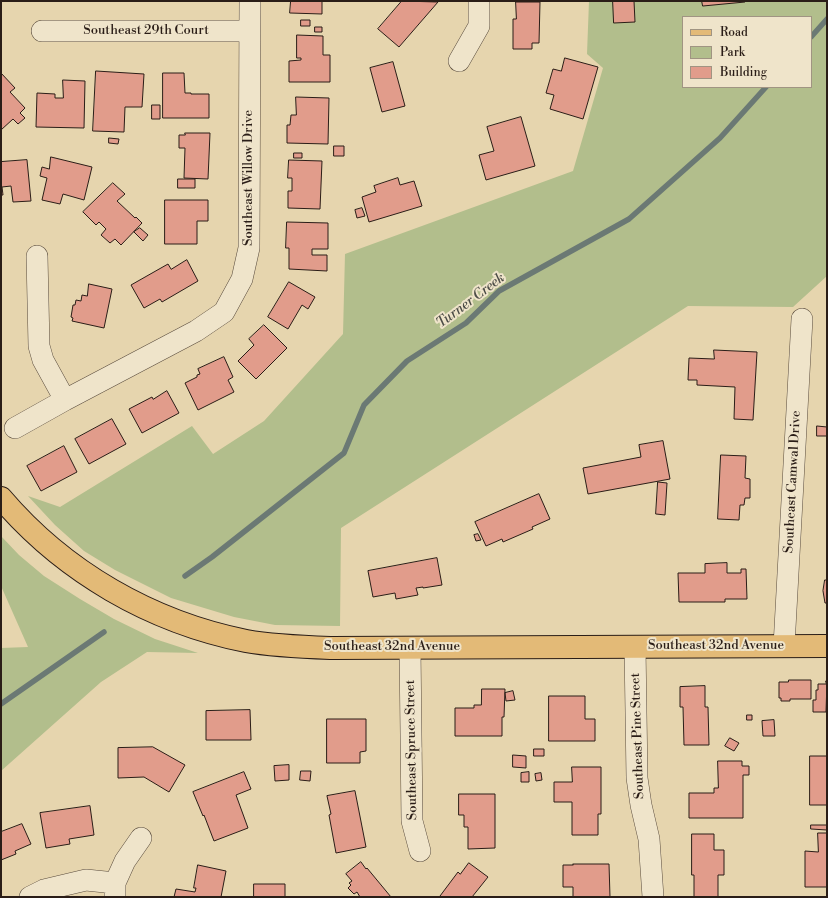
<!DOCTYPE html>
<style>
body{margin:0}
#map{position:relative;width:828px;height:898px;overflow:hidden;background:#e6d5ae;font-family:"Libre Bodoni",serif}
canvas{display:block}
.frame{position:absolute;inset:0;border:2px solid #2a1d17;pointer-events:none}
.legend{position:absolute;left:682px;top:16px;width:130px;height:72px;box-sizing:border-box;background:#efe4ca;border:1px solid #a09482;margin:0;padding:5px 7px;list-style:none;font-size:12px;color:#2a1d17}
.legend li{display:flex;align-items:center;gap:8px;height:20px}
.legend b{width:20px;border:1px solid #a09482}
</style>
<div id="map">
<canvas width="828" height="898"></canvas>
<div class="frame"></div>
<ul class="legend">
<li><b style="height:5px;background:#e3ba77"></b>Road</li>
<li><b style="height:11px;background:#b2be8c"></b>Park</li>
<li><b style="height:11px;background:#e19c8b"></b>Building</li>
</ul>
</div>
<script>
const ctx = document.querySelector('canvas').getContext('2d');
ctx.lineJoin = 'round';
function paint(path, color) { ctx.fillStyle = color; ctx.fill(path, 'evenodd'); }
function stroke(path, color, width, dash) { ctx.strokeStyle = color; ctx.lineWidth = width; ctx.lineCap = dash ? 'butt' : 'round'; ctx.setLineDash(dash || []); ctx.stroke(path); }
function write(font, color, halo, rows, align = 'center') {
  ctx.font = font + ' "Libre Bodoni",serif'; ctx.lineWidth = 4; ctx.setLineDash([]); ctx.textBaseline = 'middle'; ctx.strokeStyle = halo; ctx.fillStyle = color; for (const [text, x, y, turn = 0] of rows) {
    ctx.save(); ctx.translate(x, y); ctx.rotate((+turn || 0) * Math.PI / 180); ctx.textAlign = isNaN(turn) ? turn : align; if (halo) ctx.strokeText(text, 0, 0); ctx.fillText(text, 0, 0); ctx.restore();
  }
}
paint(new Path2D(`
 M589 1H827V276L793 307 688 306 341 528 340 626 275 625 234 617 171 598 115 570 84 551 55 525 28 496 60 507 192 426 213 454 264 421 343 334 345 254 573 171 603 68 587 54ZM683 17H811V87H683Z
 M1 536 19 555 44 576 80 599 114 619 155 639 198 653 147 652 101 682 1 771V648L28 647 1 586Z`), '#b2be8c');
stroke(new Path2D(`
 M811 37 827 19
 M185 576 212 557 344 453 364 405 407 361 466 323 499 291 629 219 720 138 766 87
 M1 704 104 632`), '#6b7974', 5.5);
const building = new Path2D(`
 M291 1H322V14L290 13Z
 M402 1 438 2 399 47 378 29Z
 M613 1H634L635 22 614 23Z
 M702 1H745V2L703 6Z
 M516 2H540L539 43H532V49H513V19H516Z
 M301 20H310V26H301Z
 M315 27H322V32H315Z
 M297 35 323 36V55H330V82H289V61L301 60V58H297Z
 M565 58 598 67 583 119 550 109 554 95 546 93 553 69 561 71Z
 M393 62 405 106 382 112 370 68Z
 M96 71 144 74 142 107H125L124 132 93 131Z
 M1 73 15 88 10 92 25 108 20 113 25 118 18 124 13 119 1 130Z
 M163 73H184L185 93H191V94H209V118H163Z
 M63 80 85 81 84 128 36 127 37 93 55 94V98H63Z
 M296 97 329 98 328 144 287 143V125H290L291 115H296Z
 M152 105H160V119H152Z
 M521 117 535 166 486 180 479 155 494 151 487 127Z
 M185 133H210L208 179 184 178 185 148H179V135H185Z
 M109 138 119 139 118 144 109 143Z
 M334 146H344V156H334Z
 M294 153H302V158H294Z
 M51 157 92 167 84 200 63 194 60 204 42 200 47 178 40 176 42 167 49 169Z
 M27 160 31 201 13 202 11 186 2 187 3 195H1V162Z
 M289 160 322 161 320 209 288 208V191H292V178H288Z
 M398 178 400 185 414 181 422 206 369 222 362 197 376 192 374 186Z
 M178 179H195V188H178Z
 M113 183 125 194 117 201 135 218 136 217 142 223 121 245 115 239 110 243 101 235 106 229 99 222 96 225 83 212Z
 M165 200H208V221H197V244H165Z
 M362 208 365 216 357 218 355 210Z
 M287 222 328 223V249H312V255H327V271L289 269V248H286Z
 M140 228 148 235 143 241 134 232Z
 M187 260 198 281 162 302 160 299 144 308 131 285 168 264 171 269Z
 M289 282 315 297 308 309 302 305 288 329 268 317Z
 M89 284 112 289 104 328 72 321 73 318 71 317 73 305H75L76 300 81 301 82 295 87 296Z
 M264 325 287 348 256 379 238 361 254 345 249 339Z
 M714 350 757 352 753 420 734 419 735 387 697 385V380H688L689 358 714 359Z
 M224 357 233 377 228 380 234 392 198 410 185 383 197 377V375L200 374 198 369Z
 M167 391 179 413 142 433 129 409 152 397 153 399Z
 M112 419 126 444 89 464 75 439Z
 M817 426 827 427V436H817Z
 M663 441 670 479 588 494 583 468 641 457 639 445Z
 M64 446 77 472 41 491 27 466Z
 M721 455 746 456 745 478 750 479V498H745L744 505H740L739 520 718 519Z
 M658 482 667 483 665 515 656 514Z
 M539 494 550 519 532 527 533 529 503 542 502 539 486 546 475 522Z
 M478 534 481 540 476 541 474 535Z
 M437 558 442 585 423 588V587L416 588 418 595 396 599 395 593 373 597 368 571Z
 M727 563V573H741V569H746L747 599H725V602H679L678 573H705V564Z
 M825 580H827V603H825L823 591Z
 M789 680H811V699H790V701H781V698H779V682H788Z
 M826 681H827L826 712H813V700H816V690H818V684H826Z
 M705 686V707H708L709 745H684L683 707H680V687Z
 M482 689H505L504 717H502V736H455V708H474V705H481Z
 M513 691 515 700 506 701 505 693Z
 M549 696H585V719H595V741H549Z
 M250 710 251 740H206V711Z
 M747 715H752V720H747Z
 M327 719H366V751L360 752V763H327Z
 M774 720 775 736H763L762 721Z
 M730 738 739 743 734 751 725 746Z
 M153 747 185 765 169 792 144 777 118 778V748Z
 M534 749H544V756H534Z
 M513 755 526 756V768L513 767Z
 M810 756H827V805H810Z
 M718 761H742V766H749V775H743V818H689V793H714V788H718Z
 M289 765V780L275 781 274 766Z
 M572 767H601V814H598V835H572V802H554V782H572Z
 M301 771H311L310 781 300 780Z
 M244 772 251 789 236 795 248 828 214 841 204 815 203 816 193 792Z
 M529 772V782H521V773Z
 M541 773 542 780 536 781 535 774Z
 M355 791 366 847 336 853 329 815 331 814 327 796Z
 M459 794H495V848L468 849V827H464V815H459Z
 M90 806 94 835 69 839 70 844 46 848 40 813Z
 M22 824 31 844 15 851 16 854 1 860V832Z
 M811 825H827V830L811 829Z
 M818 833H827V887H805V851L818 852Z
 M692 834H714V850H724V875H718V897H694V875H692Z
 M361 862 366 869 367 868 391 897H360L357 892 354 894 348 888 351 885 349 883 352 881 346 874Z
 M469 863 488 877 472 897H442L440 896 458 872 460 874Z
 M573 864H609L610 897H573V887H563V865H573Z
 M198 865 226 871 221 897H174L176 889 195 892 196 888H194Z
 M254 884H285V897H254Z`);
paint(building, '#e19c8b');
stroke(building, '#2a1d17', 1);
const minor = new Path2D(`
 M42 31H249
 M459 61 479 26V1
 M37 256 39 346 43 360 65 400 196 331 224 312 242 279 249 248 250 1
 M15 428 65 400
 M784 646 802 319
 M635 647 637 778 641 805 649 839 653 897
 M410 648 412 821 420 851
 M115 896V883L125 861 141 838
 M30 897 44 890 86 880 115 883`);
const major = new Path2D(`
 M1 498C64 572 151 622 246 641 274 646 303 647 331 648L827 646`);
stroke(minor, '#594b3d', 22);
stroke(major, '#2a1d17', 24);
stroke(minor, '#efe4ca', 21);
stroke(major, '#e3ba77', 22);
write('13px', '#2a1d17', '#efe4ca', [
 ["Southeast 29th Court",146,31],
 ["Southeast Willow Drive",249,178,-90],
 ["Southeast Camwal Drive",793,482,-87],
 ["Southeast 32nd Avenue",716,646],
 ["Southeast 32nd Avenue",392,647],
 ["Southeast Pine Street",638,736,-92],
 ["Southeast Spruce Street",412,750,-91]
]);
write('italic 14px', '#4b4b46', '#efe4ca', [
 ["Turner Creek",471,301,-37]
]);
</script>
